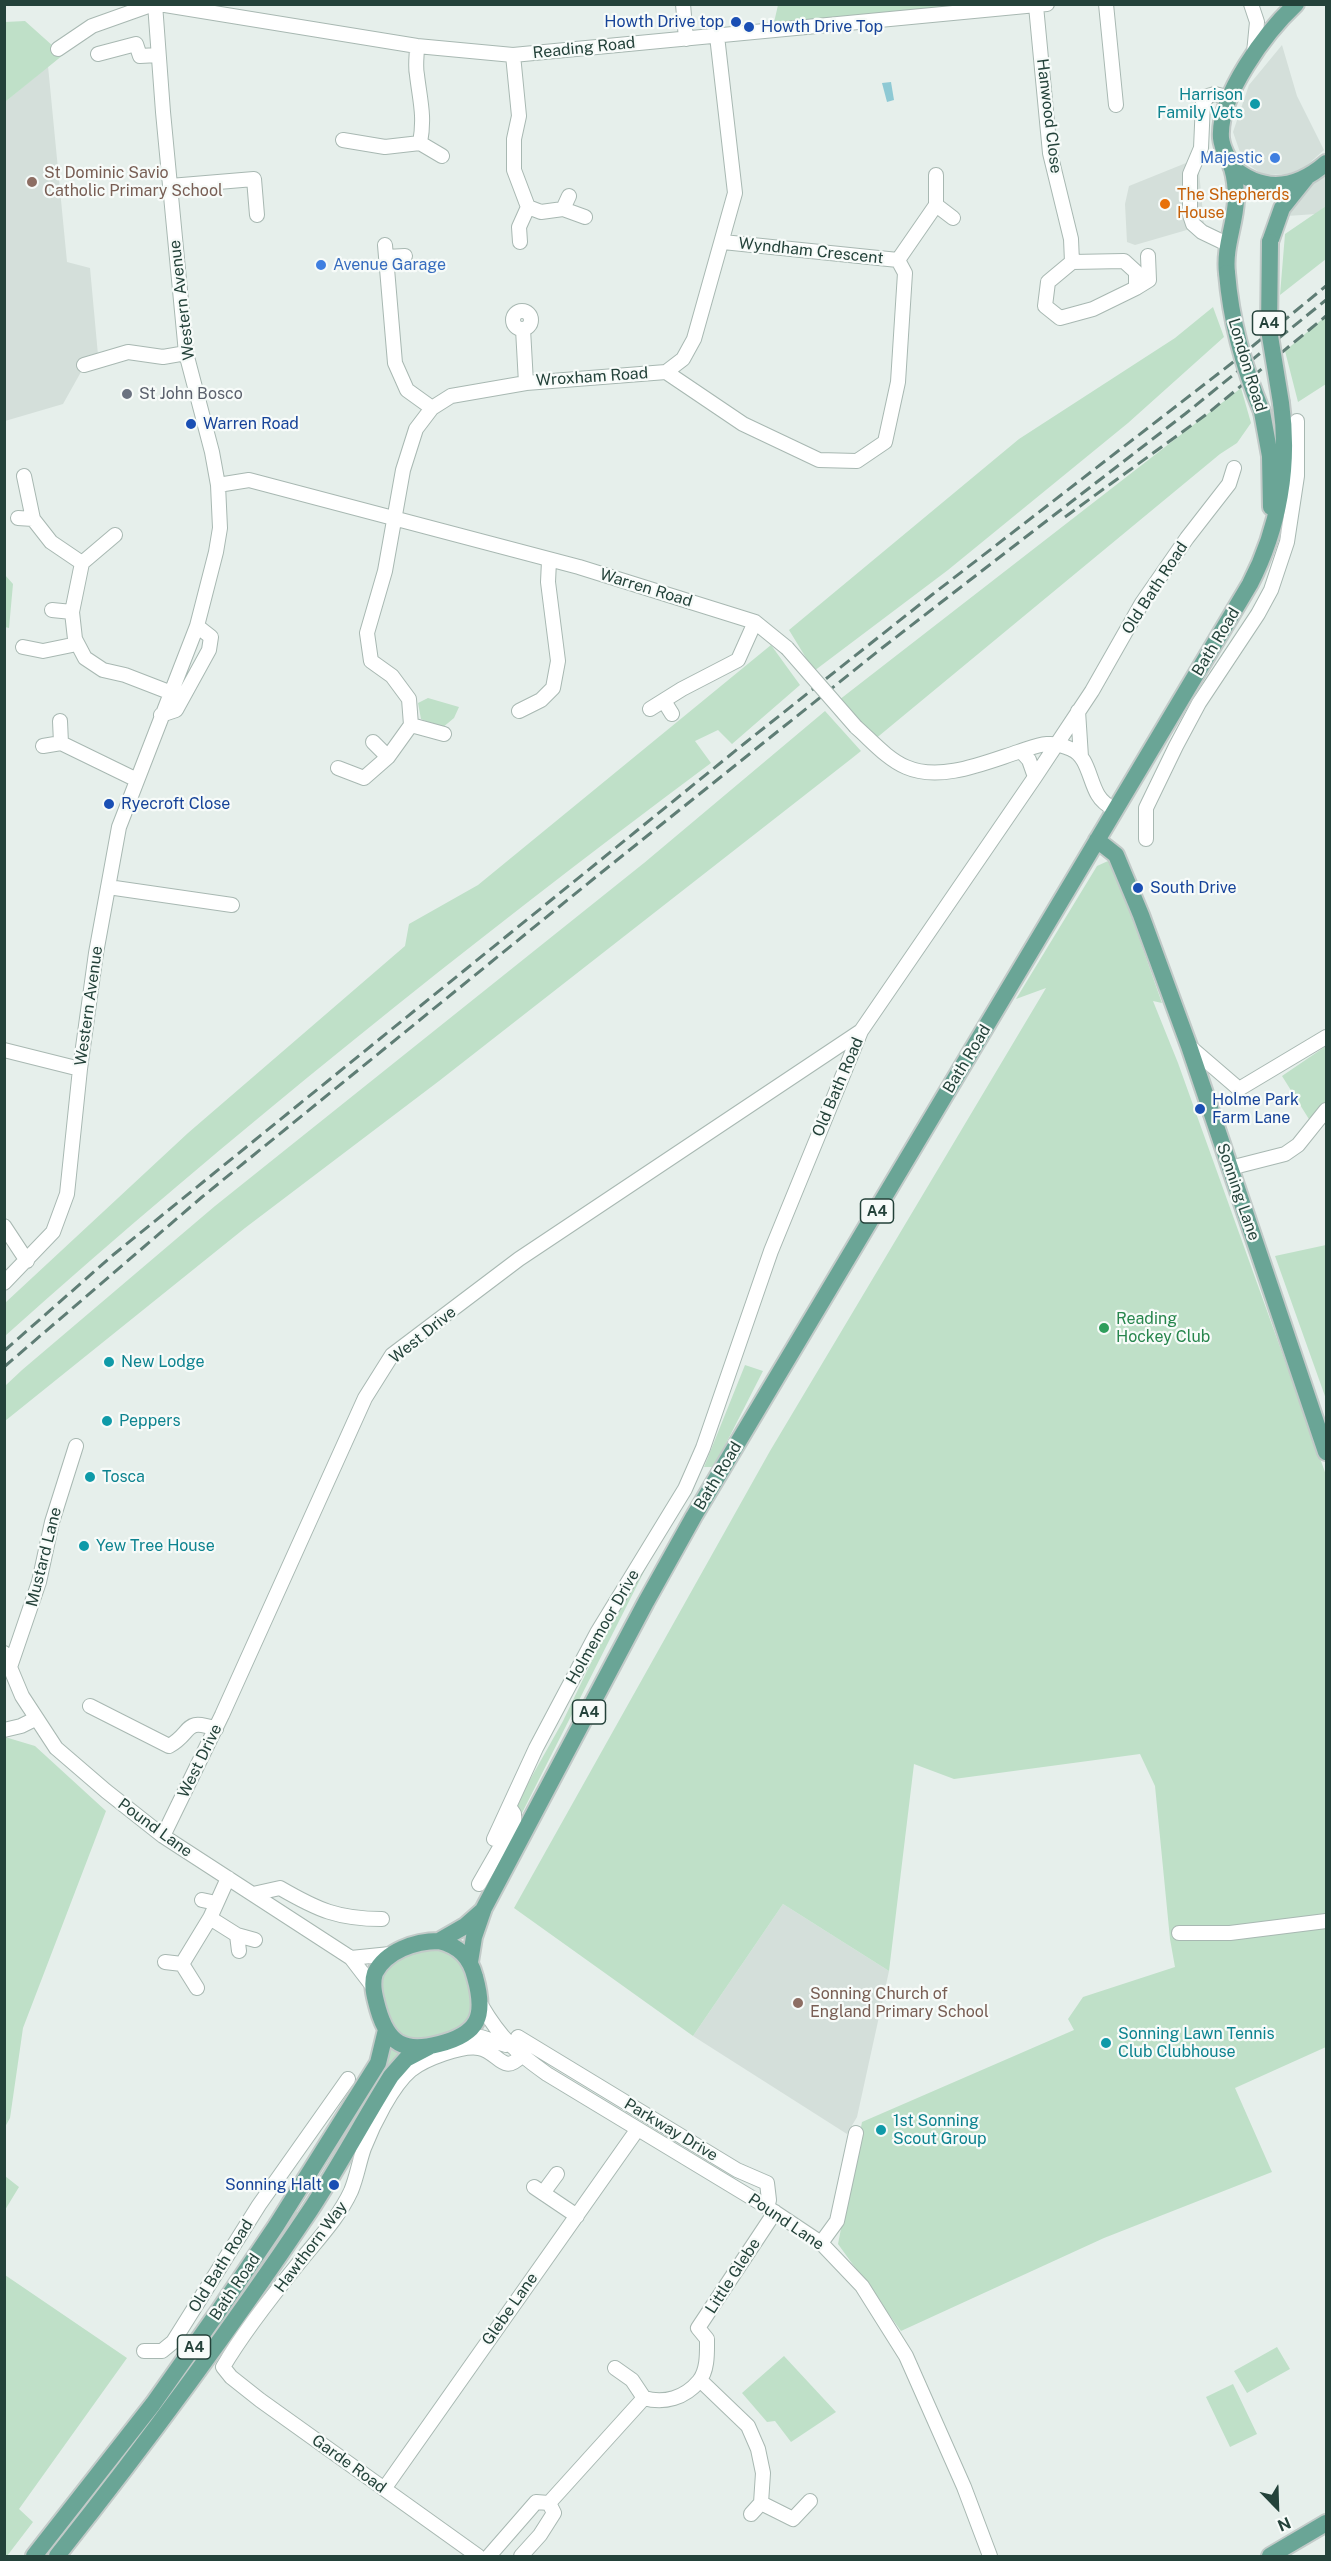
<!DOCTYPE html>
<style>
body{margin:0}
#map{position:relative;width:1331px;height:2561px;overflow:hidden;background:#e6efeb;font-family:"Public Sans",sans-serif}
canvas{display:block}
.frame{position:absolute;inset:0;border:6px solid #24423a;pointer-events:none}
.north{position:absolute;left:1247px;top:2477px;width:60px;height:60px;-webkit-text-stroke:4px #f7fbf9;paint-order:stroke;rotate:157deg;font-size:16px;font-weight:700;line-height:24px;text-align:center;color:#24423a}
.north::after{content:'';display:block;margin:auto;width:21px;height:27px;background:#24423a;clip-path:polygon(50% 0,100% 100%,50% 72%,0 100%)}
</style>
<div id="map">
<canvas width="1331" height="2561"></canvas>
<div class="frame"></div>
<div class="north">N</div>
</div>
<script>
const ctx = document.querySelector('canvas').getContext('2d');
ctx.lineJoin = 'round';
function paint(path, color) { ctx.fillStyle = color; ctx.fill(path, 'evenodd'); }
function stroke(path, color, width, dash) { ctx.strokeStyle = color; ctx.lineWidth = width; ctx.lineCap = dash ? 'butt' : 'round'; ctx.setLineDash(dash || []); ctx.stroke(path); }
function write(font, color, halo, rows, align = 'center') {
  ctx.font = font + ' "Public Sans",sans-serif'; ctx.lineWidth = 4.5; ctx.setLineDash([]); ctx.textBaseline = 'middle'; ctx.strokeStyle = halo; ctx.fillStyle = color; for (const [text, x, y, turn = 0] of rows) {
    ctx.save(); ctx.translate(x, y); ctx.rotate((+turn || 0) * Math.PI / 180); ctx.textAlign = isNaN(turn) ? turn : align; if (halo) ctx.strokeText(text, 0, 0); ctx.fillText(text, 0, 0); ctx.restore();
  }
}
paint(new Path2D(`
 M1282 45 1297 96 1324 150 1304 168 1287 174H1262L1243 161 1233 132 1249 85Z
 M48 66 67 262 90 268 98 355 86 363 63 404 5 421V102Z
 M1191 161 1199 171 1204 225 1135 245 1127 242 1125 204 1129 186Z
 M1326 173V206L1316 214 1287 216 1298 196Z
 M783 1904 889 1971 857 2117 847 2134 693 2036Z`), '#d4dfda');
paint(new Path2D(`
 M778 5H979L773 27Z
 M25 21 63 55 5 102V22Z
 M1326 206V259L1280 295 1285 234Z
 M1213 307 1224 337 1128 423 948 570 814 671 789 630 1019 439 1175 338Z
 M1326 316V384L1298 402 1285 351Z
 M1241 388 1251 423 1237 443 1220 454 874 740 839 700Z
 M5 575 13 584 9 628 5 627Z
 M771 645 800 685 732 744 718 730 695 741 711 763C468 944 231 1134 5 1336V1303L188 1133 405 946 409 924 478 885Z
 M428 698 459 707 454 718 442 728 421 719 418 703Z
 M825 711 861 751 851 759 439 1081 245 1228 5 1421V1386L22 1370 215 1206 644 863Z
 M1108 861 1113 864 1162 1003 1153 1001 1178 1063 1326 1475V2047L1235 2088 1272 2172 1104 2238 901 2331 838 2244 862 2122 1074 2030 1068 2019 1083 1997 1175 1967 1170 1939 1155 1786 1140 1754 954 1779 914 1764 889 1971 783 1904 693 2036 514 1908 770 1451 1046 988 1016 999 1097 866Z
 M1326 1046V1109L1312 1124 1282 1076Z
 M1326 1245V1399L1275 1256Z
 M745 1365 763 1371 714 1467H704Z
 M660 1540 522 1813 500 1833 563 1721 609 1625Z
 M5 1737 35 1746 106 1811 23 2028 10 2118 5 2127Z
 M431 1949H441L458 1958 463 1967 474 2003 466 2025 440 2037 408 2040C403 2037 397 2033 394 2028 384 2013 375 1981 388 1966 398 1956 418 1953 431 1949Z
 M390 2046 403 2053 345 2141 337 2145 305 2197 302 2196Z
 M5 2176 19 2187 5 2210Z
 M293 2210 299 2213 214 2336 51 2556H41Z
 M5 2275 127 2358 19 2509 33 2522 7 2556H4Z
 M1277 2347 1290 2369 1247 2393 1234 2371Z
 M784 2356 836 2412 791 2442 775 2421 767 2422 742 2393Z
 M1233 2384 1257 2434 1230 2447 1206 2397Z`), '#bfe0c8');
paint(new Path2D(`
 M891 82 894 100 887 102 882 83Z`), '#8ec9d4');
const minor = new Path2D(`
 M159 4 417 46 513 55 1047 4
 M683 4 686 39
 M1106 4 1116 105
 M1251 4 1257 22 1254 53
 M1036 6 1050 153 1071 239 1072 262
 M417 46C417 55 415 66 417 75 420 101 425 116 420 143L442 156
 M58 49 92 26 154 4
 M98 54 136 44 140 56 158 55
 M513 55 519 116 514 139V170L528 207 541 212 563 209 569 196
 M343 140 385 147 420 143
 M170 186 254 179 257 215
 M936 205 953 218
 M563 209 585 217
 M520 242 519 227 528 207
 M1227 244 1202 232 1193 224 1190 215V174L1201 148 1203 103 1208 96 1215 94 1230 98
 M385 245 395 363 407 390 432 408
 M386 257 405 256
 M898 260 936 205V175
 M1124 261 1136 272V288L1093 309 1060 318 1045 306 1048 282 1072 262Z
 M1136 288 1149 280 1148 256
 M513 320a9 9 0 1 1 18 0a9 9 0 1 1-18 0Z
 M523 329 526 383
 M84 365 128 352 163 357 186 353
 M666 372 743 424 819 460 857 461 885 442 898 382 905 273 898 260 723 242
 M24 476 33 519
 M218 485 249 480 579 567 755 622 787 648
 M18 518 33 519 51 542 82 563 72 612 75 639 85 658 103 670 125 675 169 692
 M82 563 115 535
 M52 610 72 612
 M23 647 43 651 77 644
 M664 701 672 714
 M650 709 682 689 738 660 755 622
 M519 711 541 700 553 688 558 661 548 582 549 561
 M1078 711 1081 757
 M161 715 176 710 209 650 211 637 197 626
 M60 721 61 743
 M411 725 444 734
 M856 727C871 740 887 759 906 767 940 782 984 763 1018 752 1037 746 1049 739 1071 749 1088 756 1089 780 1098 795 1102 802 1108 806 1115 810
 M373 742 388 757
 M43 746 61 743 137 780
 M1021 751 1029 760 1035 777
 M338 768 364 778 388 757 411 725 409 699 392 676 371 661 367 633 385 571 403 470 416 429 432 408 451 396 526 383 666 372 683 359 694 339 735 193 717 36
 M1146 839V808L1176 746 1199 703 1258 614 1271 590 1287 542 1297 476V421
 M108 887 232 905
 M1189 1046 1239 1089 1326 1037
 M4 1050 80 1069
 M1230 1168 1285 1154 1298 1145 1326 1110
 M4 1226 27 1261
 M4 1283 53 1232 67 1194 80 1069 96 953 119 827 197 626 216 552 220 528 218 485 212 452 186 353 163 112 155 4
 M4 1653 22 1696 56 1748 106 1791 163 1836 351 1958 374 1988
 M10 1667 39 1582 52 1522 76 1446
 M90 1706 169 1746C193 1733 183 1717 216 1729
 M4 1730 21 1726 35 1719
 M163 1836 222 1715 365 1398 392 1355 519 1259 861 1031
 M494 1839 536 1748 597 1633 685 1489 703 1448 771 1251 861 1031 1035 777 1092 691 1142 603 1187 538 1229 484 1234 468
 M479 1884 514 1823V1814L510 1808
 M253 1894 280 1888C318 1910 338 1919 382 1919
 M202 1900 216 1903
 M210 1918 237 1935 255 1940
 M1179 1933H1230L1326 1921
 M237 1935 239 1951
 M351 1958 390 1954
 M165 1962 182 1964
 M197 1988 182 1964 210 1918 228 1878
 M481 2005C501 2039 516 2052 547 2074L767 2207 821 2243 862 2286 906 2356 964 2487 990 2556
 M518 2037 737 2170 767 2183 769 2200 767 2207
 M461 2038 481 2037 506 2045
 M534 2187 577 2216
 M543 2193 557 2174
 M821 2243 837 2221 856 2133
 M144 2351H162L173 2342 259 2205 348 2079
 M615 2368 632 2380 644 2398C664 2404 685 2398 699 2381 708 2370 707 2352 707 2339L698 2328 775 2212
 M700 2380 748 2426 758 2449 763 2473 761 2503 751 2514
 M384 2489 637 2130
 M549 2503 644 2398
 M761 2503 793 2519 810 2501
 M478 2556 260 2400 231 2377 223 2367C243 2333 272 2296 298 2264 317 2240 338 2219 351 2191 357 2177 359 2162 364 2148 373 2125 392 2086 411 2070 425 2059 462 2045 479 2048 498 2051 503 2076 521 2056
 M489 2556 536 2502 549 2503 554 2513 540 2535 521 2556`);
const major = new Path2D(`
 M1231 166C1263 194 1296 189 1326 163
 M1270 242 1282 208 1306 178
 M1227 273C1224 247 1235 225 1236 200 1236 190 1235 178 1232 168 1229 158 1222 150 1221 138 1218 96 1266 32 1296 4
 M1262 412 1270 456 1271 507
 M1097 840 1116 855 1141 915 1189 1046 1326 1452
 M439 1941C459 1946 470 1957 475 1977 486 2016 479 2034 439 2044 404 2053 388 2044 378 2009 375 1998 371 1985 375 1973 386 1951 415 1941 439 1941Z
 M439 1941 465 1926 482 1911
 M470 1962 474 1937 484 1908 646 1602 694 1516 1250 584C1279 528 1290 465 1281 403
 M34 2556 153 2404 218 2312 276 2226 378 2063 386 2030
 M57 2556C145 2445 230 2330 309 2212 338 2168 363 2121 391 2076L406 2059 429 2047
 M1270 2556 1326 2523`);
stroke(minor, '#a8b8b2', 16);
stroke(major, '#c2cac8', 20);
stroke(minor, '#fff', 14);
stroke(major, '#6aa596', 16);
stroke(new Path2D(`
 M1065 517 1207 414 1326 316
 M4 1351 113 1255 745 743 933 594 1232 363 1326 286
 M4 1367 202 1197 597 876 882 648 1185 414 1326 300`), '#5f7d75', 3, [12, 6]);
const minorBridge = new Path2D(`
 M787 648 856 727`);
const majorBridge = new Path2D(`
 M1270 242 1269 330 1281 403
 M1227 273C1231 322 1243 366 1262 412`);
stroke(minorBridge, '#a8b8b2', 16, []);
stroke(majorBridge, '#c2cac8', 20, []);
stroke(minorBridge, '#fff', 14);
stroke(majorBridge, '#6aa596', 16);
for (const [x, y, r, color] of [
 [736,22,6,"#1a4fb4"],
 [749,27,6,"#1a4fb4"],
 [1255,104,6,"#0f9aa8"],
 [1275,158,6,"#3f7fe0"],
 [32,182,6,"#8d6e63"],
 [1165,204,6,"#e8710a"],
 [321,265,6,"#3f7fe0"],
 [127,394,6,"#6b7280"],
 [191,424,6,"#1a4fb4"],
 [109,804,6,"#1a4fb4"],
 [1138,888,6,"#1a4fb4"],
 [1200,1109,6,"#1a4fb4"],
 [1104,1328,6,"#2e9e5b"],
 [109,1362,6,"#0f9aa8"],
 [107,1421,6,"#0f9aa8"],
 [90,1477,6,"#0f9aa8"],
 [84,1546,6,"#0f9aa8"],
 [798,2003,6,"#8d6e63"],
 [1106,2043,6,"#0f9aa8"],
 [881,2130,6,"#0f9aa8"],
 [334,2185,6,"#1a4fb4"]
]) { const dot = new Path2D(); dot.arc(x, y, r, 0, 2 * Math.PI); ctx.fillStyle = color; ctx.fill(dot); stroke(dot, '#f7fbf9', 2); }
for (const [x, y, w] of [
 [1269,323,33],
 [877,1211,33],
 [589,1712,33],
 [194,2347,33]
]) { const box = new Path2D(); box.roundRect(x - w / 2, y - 12, w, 24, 4.5); ctx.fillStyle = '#f7fbf9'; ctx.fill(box); stroke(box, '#24423a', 1.5); }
write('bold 15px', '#24423a', null, [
 ["A4",1269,323],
 ["A4",877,1211],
 ["A4",589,1712],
 ["A4",194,2347]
]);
write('16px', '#164399', '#f7fbf9', [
 ["Howth Drive top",724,22,"right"],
 ["Howth Drive Top",761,27],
 ["Warren Road",203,424],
 ["Ryecroft Close",121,804],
 ["South Drive",1150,888],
 ["Holme Park",1212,1100],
 ["Farm Lane",1212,1118],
 ["Sonning Halt",322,2185,"right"]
], 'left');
write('16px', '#24423a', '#f7fbf9', [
 ["Reading Road",584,48,-6],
 ["Hanwood Close",1049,116,83],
 ["Wyndham Crescent",811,251,6],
 ["Western Avenue",182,300,-97],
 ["London Road",1247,365,73],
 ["Wroxham Road",592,377,-4],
 ["Warren Road",646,588,17],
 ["Old Bath Road",1155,588,-57],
 ["Bath Road",1216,642,-59],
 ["Western Avenue",89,1006,-82],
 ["Bath Road",967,1059,-59],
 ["Old Bath Road",838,1087,-67],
 ["Sonning Lane",1238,1192,71],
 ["West Drive",423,1335,-39],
 ["Bath Road",718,1476,-59],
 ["Mustard Lane",44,1557,-76],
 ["Holmemoor Drive",603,1627,-60],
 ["West Drive",200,1761,-64],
 ["Pound Lane",155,1828,36],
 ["Parkway Drive",671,2130,31],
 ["Pound Lane",786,2222,34],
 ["Hawthorn Way",311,2247,-53],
 ["Old Bath Road",221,2266,-58],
 ["Little Glebe",733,2276,-57],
 ["Bath Road",235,2287,-56],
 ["Glebe Lane",510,2309,-55],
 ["Garde Road",349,2464,36]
]);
write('16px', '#0d838f', '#f7fbf9', [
 ["Harrison",1243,95,"right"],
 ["Family Vets",1243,113,"right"],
 ["New Lodge",121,1362],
 ["Peppers",119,1421],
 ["Tosca",102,1477],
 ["Yew Tree House",96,1546],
 ["Sonning Lawn Tennis",1118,2034],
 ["Club Clubhouse",1118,2052],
 ["1st Sonning",893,2121],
 ["Scout Group",893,2139]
], 'left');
write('16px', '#366cbe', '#f7fbf9', [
 ["Majestic",1263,158],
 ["Avenue Garage",333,265,"left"]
], 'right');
write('16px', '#785e54', '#f7fbf9', [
 ["St Dominic Savio",44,173],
 ["Catholic Primary School",44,191],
 ["Sonning Church of",810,1994],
 ["England Primary School",810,2012]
], 'left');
write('16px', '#c56008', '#f7fbf9', [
 ["The Shepherds",1177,195],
 ["House",1177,213]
], 'left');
write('16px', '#5b616d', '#f7fbf9', [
 ["St John Bosco",139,394]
], 'left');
write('16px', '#27864d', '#f7fbf9', [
 ["Reading",1116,1319],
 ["Hockey Club",1116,1337]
], 'left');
</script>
